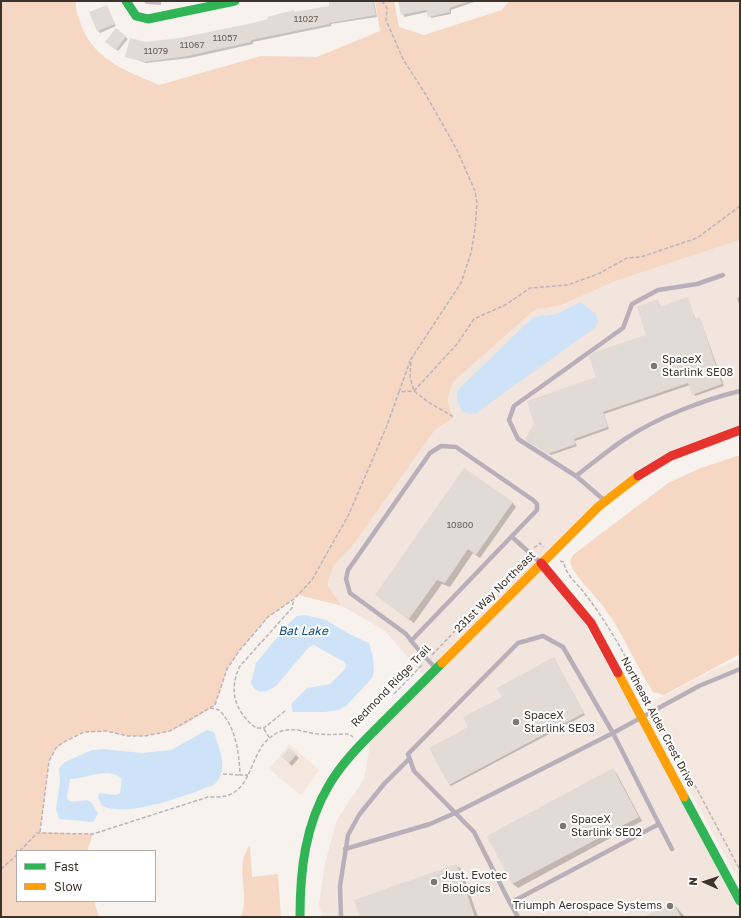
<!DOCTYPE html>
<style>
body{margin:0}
#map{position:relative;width:741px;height:918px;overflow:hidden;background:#f7f2ee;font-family:"Golos Text",sans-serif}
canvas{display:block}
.frame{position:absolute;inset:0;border:2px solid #3d332d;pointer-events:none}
.legend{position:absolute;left:16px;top:850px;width:140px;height:52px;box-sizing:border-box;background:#fff;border:1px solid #b1adab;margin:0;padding:5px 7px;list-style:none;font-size:12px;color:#3d332d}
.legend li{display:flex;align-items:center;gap:8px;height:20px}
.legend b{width:20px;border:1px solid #b1adab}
.north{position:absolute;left:685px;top:862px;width:40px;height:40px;-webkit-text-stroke:3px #fff;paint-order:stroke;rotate:273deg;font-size:11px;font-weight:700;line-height:16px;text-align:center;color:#3d332d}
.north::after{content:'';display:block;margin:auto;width:14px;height:18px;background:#3d332d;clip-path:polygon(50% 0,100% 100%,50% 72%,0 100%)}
</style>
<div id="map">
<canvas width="741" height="918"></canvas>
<div class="frame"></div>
<ul class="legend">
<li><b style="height:5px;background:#30b455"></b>Fast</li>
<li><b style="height:5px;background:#ff9f0a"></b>Slow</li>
</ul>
<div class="north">N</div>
</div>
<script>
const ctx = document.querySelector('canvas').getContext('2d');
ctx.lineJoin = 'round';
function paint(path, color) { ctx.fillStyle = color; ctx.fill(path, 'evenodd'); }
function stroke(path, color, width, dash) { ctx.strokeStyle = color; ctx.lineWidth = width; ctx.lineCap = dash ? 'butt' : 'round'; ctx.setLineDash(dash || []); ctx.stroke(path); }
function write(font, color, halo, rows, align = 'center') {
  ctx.font = font + ' "Golos Text",sans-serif'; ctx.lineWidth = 4; ctx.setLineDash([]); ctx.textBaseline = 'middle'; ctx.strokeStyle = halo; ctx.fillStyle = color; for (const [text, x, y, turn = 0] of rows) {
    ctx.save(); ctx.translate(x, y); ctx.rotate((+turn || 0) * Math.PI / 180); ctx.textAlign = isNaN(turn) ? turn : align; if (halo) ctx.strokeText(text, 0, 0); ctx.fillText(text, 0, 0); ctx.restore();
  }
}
paint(new Path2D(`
 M740 240V430L636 477 541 563 565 589 740 901V917H322L319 904 325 863 337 820 364 779 372 733 426 678 384 630 342 606 328 586 330 572 340 558 351 548 435 430 447 422 449 390 453 382 531 313 537 309 559 306 613 282Z`), '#f2e5dd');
paint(new Path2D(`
 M740 659V883L644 706 717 668Z
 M289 744 319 770 301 795 269 769Z`), '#f4e7dd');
paint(new Path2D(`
 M1 1H76C75 8 78 15 80 22 93 60 125 70 159 85L261 56 317 57 380 31 375 1H394L399 27 424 35 502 10 509 1H740V240L613 282 559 306 537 309 531 313 453 382C447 395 446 405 454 417L435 430 351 548C337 561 330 567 328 586L342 606 299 595 268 617 255 632 239 651 227 669 215 705 186 724 170 731 145 736H128L106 731 84 732 72 737 56 748 49 761 40 832 93 834 87 851H17V901H94L99 917H1Z
 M740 455V654L664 695 653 692C635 664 623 632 602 605 594 593 572 575 570 561L573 555 668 483 701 468Z
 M250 845 252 877 278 874 281 917H241C251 894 233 866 250 845Z`), '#f6d7c3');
paint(new Path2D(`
 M580 302 596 314 598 322 596 327 476 413 469 414 462 412 457 399 458 390 526 324 534 317 557 314Z
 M305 615 326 620 351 635 369 643 373 657 374 671 372 678 346 706 339 710 325 712H293L291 704 307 688 330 684 345 669 346 665 344 662 314 645 309 647 276 686C267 692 256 696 251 683L256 663 289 623 297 616Z
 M207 730 214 732C219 749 230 770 214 785 186 795 130 818 102 806L98 797 99 793 116 795 120 793 122 779C109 766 85 779 70 779L67 797 69 801C87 804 87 792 98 814L93 822 59 819 56 809 60 782 59 768 65 762 92 750 103 749 142 753 171 750Z`), '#cee3f7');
paint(new Path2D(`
 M144 1H161V5L146 4Z
 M342 1H374L377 17 331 24V26L253 42V44L190 58 146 63 127 56 146 43 180 39 253 24 294 11 295 13 330 7Z
 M399 1H477L451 10V14L431 18 428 12 404 17Z
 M106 6 116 26 100 33 98 31Z
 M116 29 128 39 118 51 106 42Z
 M740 297V307L737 298Z
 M687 299 696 320 699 319 701 321 724 386 695 396 690 385 604 414 609 429 575 441 577 446 551 455 528 441 597 377 647 336 658 301 661 308Z
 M512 502 516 507 480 558 473 553 450 587 442 584 414 623 376 595Z
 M554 658 585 715 451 786 449 784 469 727 503 697Z
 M296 755 299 758 292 766 283 757Z
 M613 770 617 774 642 821 518 888 513 884 488 836Z
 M456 865 461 869 478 917H361Z
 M673 903 685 917H644Z`), '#0003');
paint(new Path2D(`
 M337 1H373L376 15 329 23V24L251 40V42L187 56 144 62 125 57 130 38 146 42 180 38 253 23 268 19 267 17 294 10V12L329 6V2Z
 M398 1H467V2L449 8 450 12 428 17 426 10 401 15Z
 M107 5 115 24 97 31 89 12Z
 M116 28 126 36 116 50 105 42Z
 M688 297 695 319 700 317 722 384 692 395 688 383 603 412 608 427 574 439 576 444 548 454 525 439 534 424 527 401 596 377 589 357 595 352 646 335 637 307 658 299 660 307Z
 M464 468 513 502 476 555 468 549 445 583 437 580 409 619 375 595Z
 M554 657 584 713 449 785 429 748 468 727 463 717 502 697 497 688Z
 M289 748 297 754 289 763 282 757Z
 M613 768 639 817 512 884 487 836Z
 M457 864 475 917H360L354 900Z
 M673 902 681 917H644Z`), '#e1dad5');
stroke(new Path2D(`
 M382 1 387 8 386 20 403 59 426 95 456 148 475 191 477 203 475 229 471 253 461 283 411 359 410 377 414 391 428 402 454 417
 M414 391 457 344 474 319 507 304 530 288 568 285 600 273 627 258 641 257 697 238 740 206
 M399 392 410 361
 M534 548 540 543 543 547
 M560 561 564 562C565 573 575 582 582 590 610 625 630 665 651 704
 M432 655 525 558
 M394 694 422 665
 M210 708 219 710C236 727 239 752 240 775H248
 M285 711 264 728H256C235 712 228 690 240 666L292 608 294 599
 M658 716 740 870
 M264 729 269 737
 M223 774 240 775
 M40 832 49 761 56 748 62 743 84 732 106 731 128 736H145L170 731 215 705 227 669 239 651 268 617 294 599 312 580 349 514 386 428 399 392 414 391
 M20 851 37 833 93 834 208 797C214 797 221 797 226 796 257 787 248 742 282 731 294 727 307 733 318 734 329 735 339 734 349 734L353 737
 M1 869 17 855`), '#bcb4bb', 1.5, [4, 2]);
stroke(new Path2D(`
 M576 476 518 439 509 420 514 406 623 328 632 304 658 290 697 284 723 275
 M604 500 576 476C592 464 608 450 625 439 656 418 703 400 740 391
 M512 537 541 563
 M411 641 537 510V504L533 500 456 447 441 446 430 453 348 570 346 579 350 593 406 634C415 646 425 658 436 668
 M659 824 672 849
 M345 849 430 824 455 813 613 733 659 824 510 903 474 832 414 771 408 754 518 643 543 636 563 647 613 733 699 686 740 669
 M510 903 518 917
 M341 917 340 886 348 835 359 815 384 784 409 759`), '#b8afba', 4.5);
stroke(new Path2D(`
 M126 1 136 16 148 19 235 1
 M684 797 740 901
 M300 917C300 871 305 825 329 785 343 761 363 742 382 723 402 703 422 683 442 663`), '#30b455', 9);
stroke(new Path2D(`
 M442 663 598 507 638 476
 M618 673 684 797`), '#ff9f0a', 9);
stroke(new Path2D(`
 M638 476 671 456 740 430
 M541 563 591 623 618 673`), '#e5322d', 9);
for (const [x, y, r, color] of [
 [654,366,4,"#7e7671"],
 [516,722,4,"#7e7671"],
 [563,826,4,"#7e7671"],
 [434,882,4,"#7e7671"],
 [670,906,4,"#7e7671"]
]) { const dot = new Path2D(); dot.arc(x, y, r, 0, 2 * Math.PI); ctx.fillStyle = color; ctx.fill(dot); stroke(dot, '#fff', 1.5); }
write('9px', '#665d57', null, [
 ["11027",306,19],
 ["11057",225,38],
 ["11067",192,45],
 ["11079",156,51],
 ["10800",460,525]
]);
write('11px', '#3d332d', '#fff', [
 ["SpaceX",662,360],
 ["Starlink SE08",662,373],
 ["SpaceX",524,716],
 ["Starlink SE03",524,729],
 ["SpaceX",571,820],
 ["Starlink SE02",571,833],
 ["Just. Evotec",442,876],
 ["Biologics",442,889],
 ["Triumph Aerospace Systems",662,906,"right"]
], 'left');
write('11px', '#3d332d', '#fff', [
 ["231st Way Northeast",495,592,-45],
 ["Redmond Ridge Trail",391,686,-46],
 ["Northeast Alder Crest Drive",658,722,62]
]);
write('italic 12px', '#0f4d7b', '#fff', [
 ["Bat Lake",303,631]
]);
</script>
